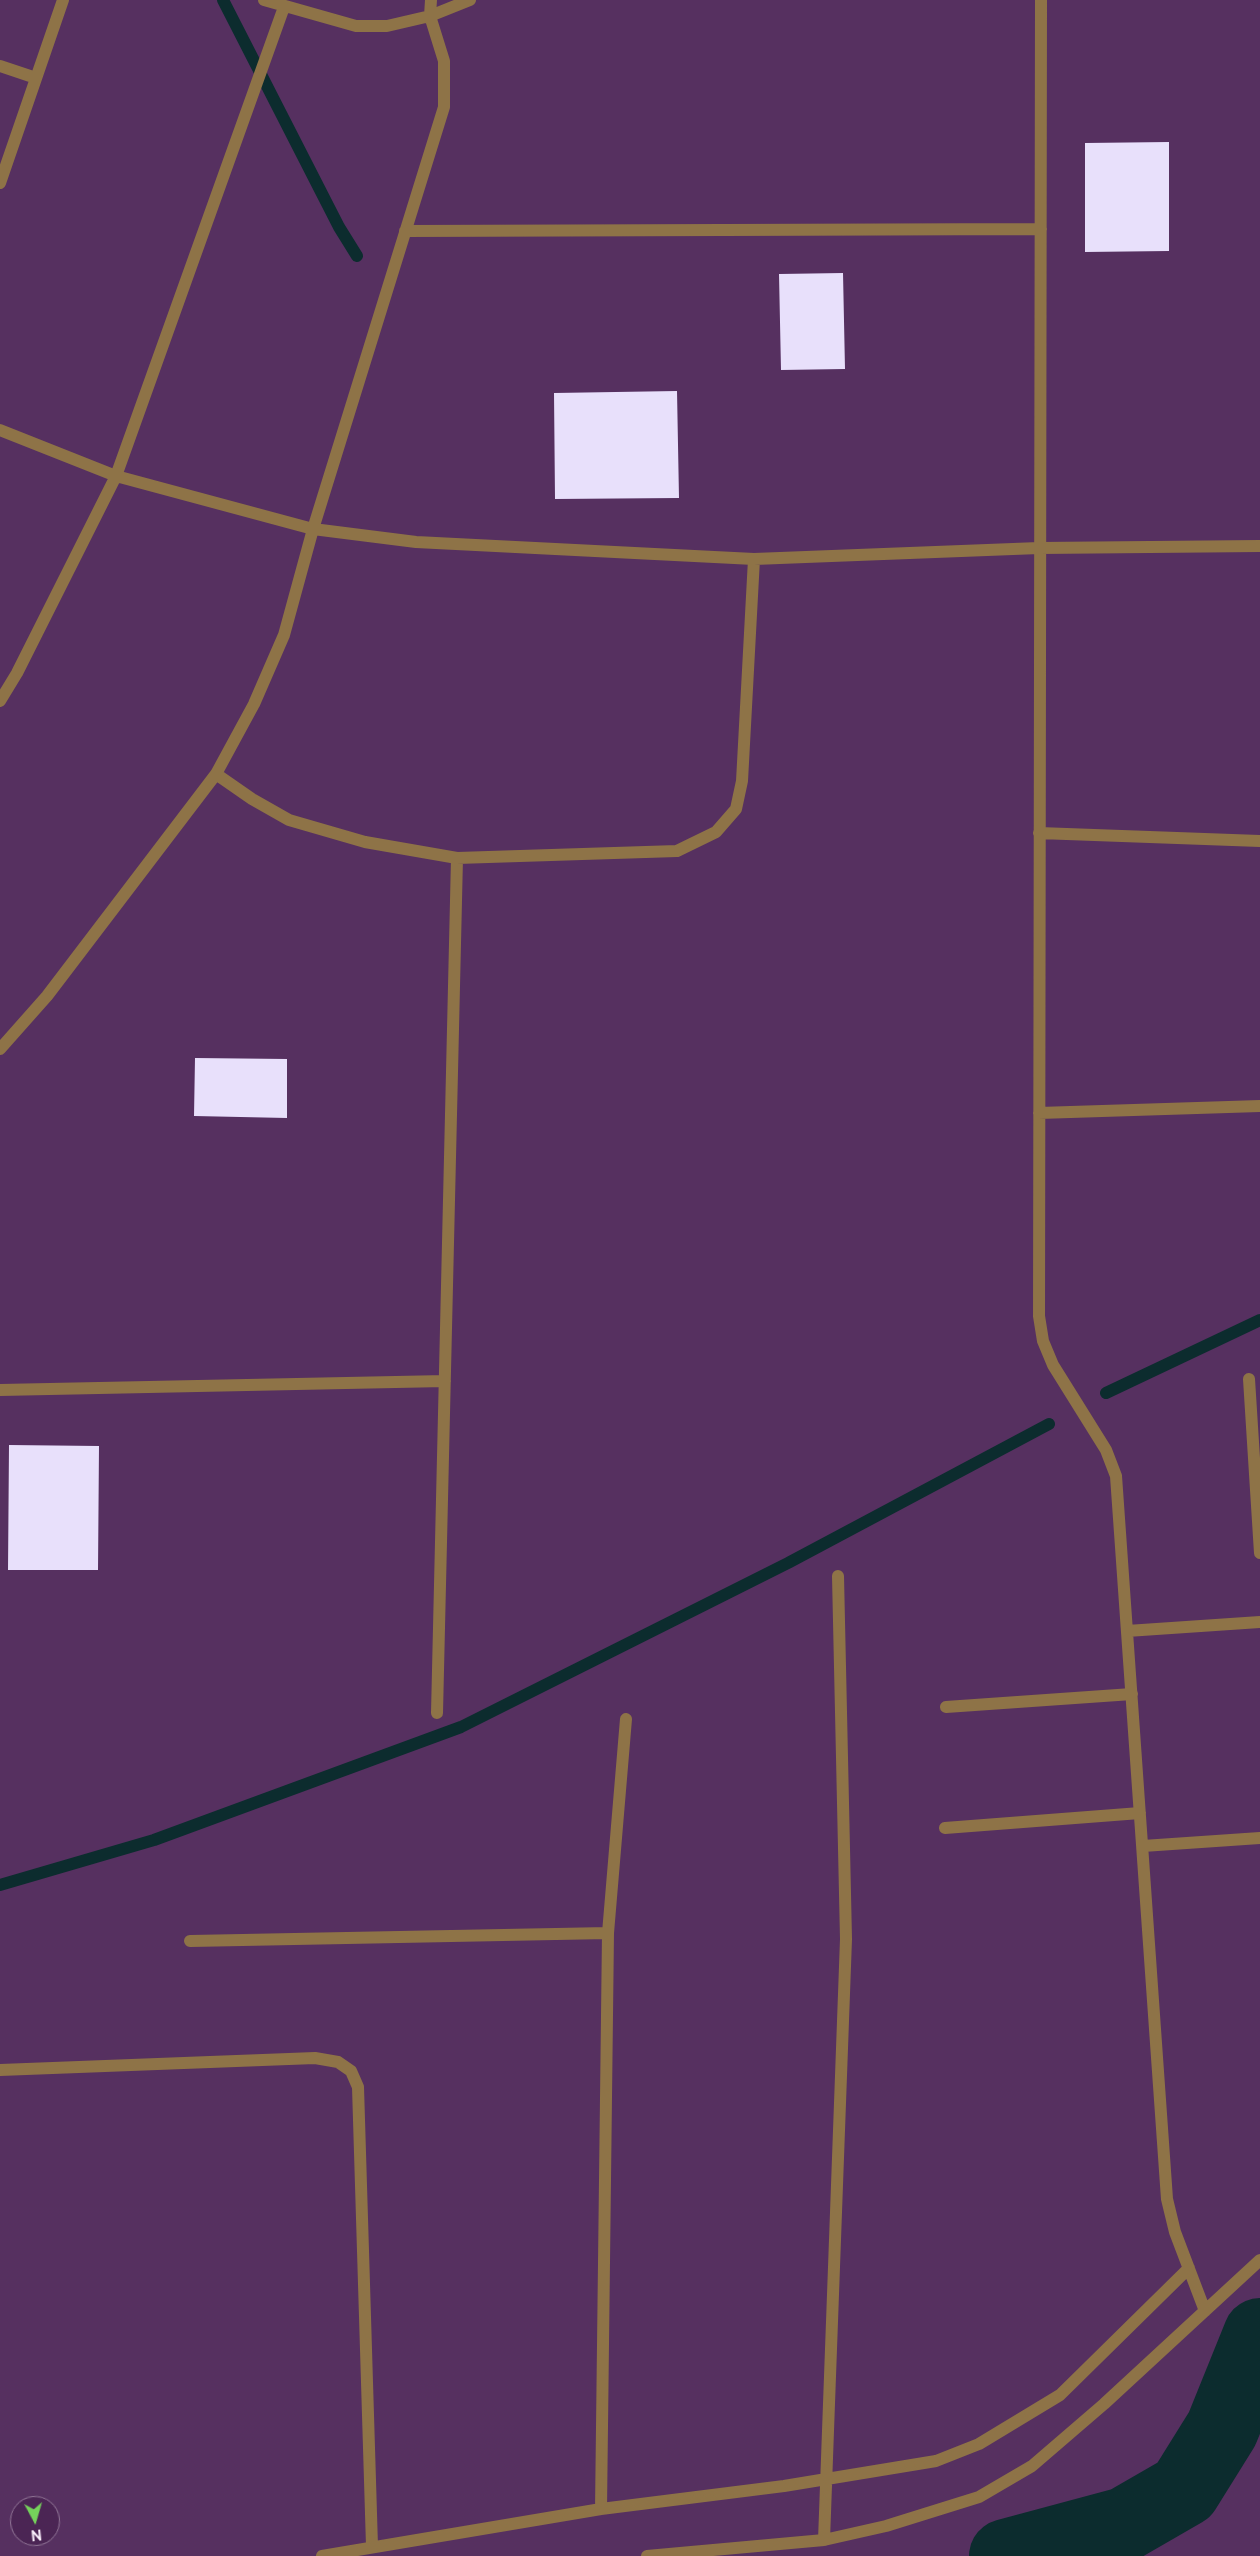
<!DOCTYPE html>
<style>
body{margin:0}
#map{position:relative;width:1260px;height:2556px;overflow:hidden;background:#563060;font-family:Raleway,sans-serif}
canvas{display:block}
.north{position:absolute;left:10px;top:2496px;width:50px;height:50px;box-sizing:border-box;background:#4b2554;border:1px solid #917697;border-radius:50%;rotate:174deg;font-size:14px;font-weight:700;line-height:20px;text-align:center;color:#faf0fc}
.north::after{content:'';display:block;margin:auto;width:18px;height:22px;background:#75d25b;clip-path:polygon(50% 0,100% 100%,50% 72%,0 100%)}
</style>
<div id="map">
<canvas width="1260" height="2556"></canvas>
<div class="north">N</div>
</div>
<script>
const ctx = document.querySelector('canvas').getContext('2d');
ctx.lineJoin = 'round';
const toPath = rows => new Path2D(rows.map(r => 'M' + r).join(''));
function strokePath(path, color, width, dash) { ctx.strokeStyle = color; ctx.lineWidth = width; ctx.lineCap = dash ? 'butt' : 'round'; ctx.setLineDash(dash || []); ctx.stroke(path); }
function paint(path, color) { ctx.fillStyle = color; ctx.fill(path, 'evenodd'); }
const stream = toPath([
 [223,0,339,227,357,256],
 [1106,1393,1260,1320],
 [0,1885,154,1840,461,1727,788,1563,1049,1424]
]);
const river = toPath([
 [1006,2556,1125,2524,1184,2490,1222,2429,1260,2335]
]);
const building = toPath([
 [1169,142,1169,251,1085,252,1085,143],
 [843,273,845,369,781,370,779,274],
 [677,391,679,498,555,499,554,393],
 [195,1058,287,1059,287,1118,194,1116],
 [9,1445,99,1446,98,1570,8,1570]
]);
const minor = toPath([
 [264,0,356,26,387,26,430,16,470,0],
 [1041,0,1039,1316,1043,1341,1053,1365,1106,1450,1116,1476,1167,2199,1175,2232,1205,2311],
 [0,66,36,78],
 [0,183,63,0],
 [405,231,1041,229],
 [0,430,116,476,284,7],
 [0,701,17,673,116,476,313,529,444,107,444,61,430,16,431,0],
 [216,774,252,799,289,820,365,842,457,858,677,851,716,832,736,809,742,781,754,559],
 [1039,833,1260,841],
 [0,1049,47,996,216,774,254,704,284,635,313,529,416,542,754,559,1039,548,1260,546],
 [1039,1113,1260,1106],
 [1249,1379,1260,1553],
 [0,1390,445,1381],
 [1127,1631,1260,1622],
 [946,1707,1132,1694],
 [437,1713,457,858],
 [945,1828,1140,1813],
 [1143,1846,1260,1838],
 [190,1941,608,1933],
 [0,2070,315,2058,338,2062,351,2071,358,2087,372,2546],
 [601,2509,608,1933,626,1719],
 [824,2540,846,1939,838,1576],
 [322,2556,601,2509,784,2486,936,2461,979,2444,1060,2395,1189,2268],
 [647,2556,824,2540,886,2526,979,2497,1032,2466,1104,2404,1260,2260]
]);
strokePath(stream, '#0c2c2e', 12);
strokePath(river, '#0c2c2e', 74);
paint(building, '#e8e0fb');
strokePath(minor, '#8e7347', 12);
</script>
